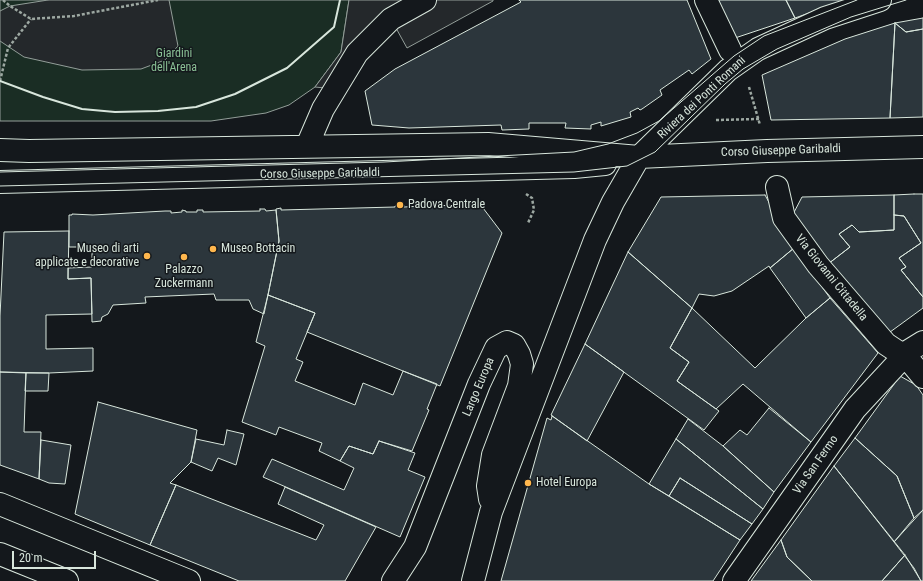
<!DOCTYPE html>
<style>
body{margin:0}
#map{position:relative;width:923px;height:581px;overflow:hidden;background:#14181c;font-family:"Roboto Condensed",sans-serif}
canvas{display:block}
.scale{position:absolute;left:12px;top:551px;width:84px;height:18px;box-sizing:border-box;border:2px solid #d8e6dc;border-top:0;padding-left:5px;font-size:12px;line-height:14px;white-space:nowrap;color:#d8e6dc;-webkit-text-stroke:3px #14181c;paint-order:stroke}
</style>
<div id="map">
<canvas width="923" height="581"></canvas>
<div class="scale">20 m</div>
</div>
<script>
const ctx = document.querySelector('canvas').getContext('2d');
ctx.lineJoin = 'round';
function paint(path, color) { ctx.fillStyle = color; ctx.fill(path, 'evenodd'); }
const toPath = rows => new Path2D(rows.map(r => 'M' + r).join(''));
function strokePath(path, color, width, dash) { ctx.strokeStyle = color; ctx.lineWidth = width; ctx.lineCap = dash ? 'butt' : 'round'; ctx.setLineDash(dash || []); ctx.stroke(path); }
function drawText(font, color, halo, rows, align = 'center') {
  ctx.font = font + ' "Roboto Condensed",sans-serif'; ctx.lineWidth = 3; ctx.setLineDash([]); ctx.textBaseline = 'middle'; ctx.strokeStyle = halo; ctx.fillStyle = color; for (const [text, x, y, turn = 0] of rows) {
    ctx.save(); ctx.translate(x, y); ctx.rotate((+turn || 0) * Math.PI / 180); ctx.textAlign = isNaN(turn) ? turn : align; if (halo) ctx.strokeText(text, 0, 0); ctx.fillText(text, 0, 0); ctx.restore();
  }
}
const green = toPath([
 [0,0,349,0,341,52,315,87,289,105,266,113,211,121,0,121,0,0]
]);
const parking = toPath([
 [48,0,169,0,178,46,165,60,141,69,82,70,24,57,0,41,0,11,10,6,48,0],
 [349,0,493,0,493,1,407,48,391,19,335,89,315,87,341,52,349,0]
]);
const building = toPath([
 [519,0,687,0,711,59,692,74,689,70,660,90,662,95,642,109,640,110,638,108,630,112,631,117,601,126,601,122,591,125,591,129,565,128,566,123,529,123,529,129,502,130,501,125,409,128,372,125,365,91,395,69,521,2,519,0],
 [718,0,786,0,795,18,735,38,718,0],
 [786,0,846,0,795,18,786,0],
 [923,18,923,29,906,32,895,23,923,18],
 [895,23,906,32,923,29,923,117,890,118,895,23],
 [895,23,890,118,771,120,762,75,845,39,895,23],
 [914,194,923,194,923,297,901,270,906,267,899,258,921,243,904,216,894,215,894,195,914,194],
 [765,195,794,248,770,268,769,266,732,291,714,296,699,294,692,308,628,252,661,197,765,195],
 [894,195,894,230,859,232,852,225,839,234,850,247,828,264,791,218,802,197,894,195],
 [432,203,433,206,480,204,502,233,440,386,307,332,315,313,268,295,279,241,276,209,281,208,281,210,395,207,395,206,404,205,404,207,423,206,424,204,432,203],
 [260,209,265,209,266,211,276,210,279,241,264,314,253,309,249,300,216,300,214,294,145,297,146,303,113,305,108,314,102,317,101,321,92,322,91,278,68,279,68,268,92,267,92,247,69,247,69,215,72,215,72,214,93,215,165,211,171,211,171,213,182,212,182,210,186,211,186,212,197,212,197,210,203,210,203,212,260,211,260,209],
 [894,215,904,216,921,243,899,258,906,267,901,270,923,297,923,308,886,335,828,264,850,247,839,234,852,225,859,232,894,230,894,215],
 [69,231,68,279,91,278,92,314,46,315,46,349,93,348,93,371,49,373,0,372,0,316,4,232,69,231],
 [794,248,830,298,806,318,770,268,794,248],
 [628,252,692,308,670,348,689,362,677,381,719,411,704,430,585,344,628,252],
 [268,295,315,313,296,359,303,362,295,381,355,405,363,383,393,395,403,371,437,384,427,409,429,410,412,451,379,441,373,454,349,446,340,461,319,451,322,443,279,427,276,435,242,422,265,346,256,342,268,295],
 [830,298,878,353,811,442,743,384,716,409,677,381,689,362,670,348,692,308,755,368,806,318,830,298],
 [585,344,624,372,587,441,551,415,585,344],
 [0,372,26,373,24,432,41,432,39,479,0,465,0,372],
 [26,373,49,373,48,391,25,391,26,373],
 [900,376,916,385,923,395,923,510,914,518,897,476,855,438,900,376],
 [98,402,197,430,191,462,170,483,176,485,150,545,75,514,98,402],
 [769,408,811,442,774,492,723,446,740,430,747,435,769,408],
 [552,416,649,484,740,540,713,581,501,581,547,418,551,420,552,416],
 [688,419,723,446,774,492,763,509,676,439,688,419],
 [227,430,244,434,236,465,218,458,212,471,191,462,196,439,224,445,227,430],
 [855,438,897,476,914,518,894,542,834,466,855,438],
 [676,439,763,509,752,524,680,478,669,496,649,484,676,439],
 [41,440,71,445,65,484,49,483,39,479,41,440],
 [379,441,415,453,408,470,425,477,400,537,263,477,272,459,344,490,354,468,340,461,349,446,373,454,379,441],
 [834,466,905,555,882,581,812,581,787,557,781,540,834,466],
 [680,478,752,524,740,540,669,496,680,478],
 [176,485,316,540,324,525,278,504,285,487,376,527,345,581,239,581,150,545,176,485],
 [923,510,923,581,921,581,914,568,894,542,923,510],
 [781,540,787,557,812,581,751,581,781,540],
 [905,555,921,581,882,581,905,555]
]);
const path = toPath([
 [3,0,10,6,31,19,74,16,158,0],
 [0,81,8,48,31,19],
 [749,87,760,125],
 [716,120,759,119],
 [526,194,532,198,534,210,528,223]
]);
const minor = toPath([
 [706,0,730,50],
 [307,146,323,109,357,53,391,19,425,0],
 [0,150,29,151,488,144,639,157,767,151,923,147],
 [0,182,574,167,605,164],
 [777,187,784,218,818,265,886,344,904,356],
 [903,353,923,377],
 [902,355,923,342],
 [0,504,189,581],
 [0,554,67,581],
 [393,581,415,547,479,384,496,348,507,342,514,345,519,354,522,364,519,386,493,455,488,486,490,499],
 [473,581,491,512,595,240,613,202,639,157,728,70,758,49,825,18,880,0],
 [734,581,855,409,905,355]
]);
const tram = toPath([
 [0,172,384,162,574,152,608,144,637,133,659,121,734,56,764,36,857,0],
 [0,186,574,172,627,166,655,152,725,84,743,69,777,49,851,17,906,0]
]);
const wall = toPath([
 [0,81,43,97,82,109,115,112,158,111,196,107,235,94,287,68,334,27,340,0]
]);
const markers = [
 [400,205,4,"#ffb74d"],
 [213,249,4,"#ffb74d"],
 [147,256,4,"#ffb74d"],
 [184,257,4,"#ffb74d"],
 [528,483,4,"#ffb74d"]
];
const parkNames = [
 ["Giardini",174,54],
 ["dell'Arena",174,68]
];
const streetNames = [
 ["Riviera dei Ponti Romani",702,98,-43],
 ["Corso Giuseppe Garibaldi",781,151,-2],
 ["Corso Giuseppe Garibaldi",320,174,-1],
 ["Via Giovanni Cittadella",831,278,51],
 ["Largo Europa",479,387,-67],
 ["Via San Fermo",816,465,-55]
];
const poiNames = [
 ["Padova Centrale",408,205],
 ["Museo di arti",139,249,"right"],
 ["applicate e decorative",139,263,"right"],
 ["Museo Bottacin",221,249],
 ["Palazzo",184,270,"center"],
 ["Zuckermann",184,284,"center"],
 ["Hotel Europa",536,483]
];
paint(green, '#1a2d24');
strokePath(green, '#939e99', 1);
paint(parking, '#24282b');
strokePath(parking, '#939e99', 1);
paint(building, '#2c363c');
strokePath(building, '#d8e6dc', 1);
strokePath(minor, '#d8e6dc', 24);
strokePath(path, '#9da8a2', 2.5, [3, 2]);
strokePath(minor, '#14181c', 22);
strokePath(tram, '#d8e6dc', 1);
strokePath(wall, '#d8e6dc', 2);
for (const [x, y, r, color] of markers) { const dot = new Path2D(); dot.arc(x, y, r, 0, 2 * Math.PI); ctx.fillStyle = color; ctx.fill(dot); strokePath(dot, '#14181c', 1.5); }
drawText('12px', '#8ac095', '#14181c', parkNames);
drawText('12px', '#d8e6dc', '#14181c', streetNames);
drawText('12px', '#d8e6dc', '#14181c', poiNames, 'left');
</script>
